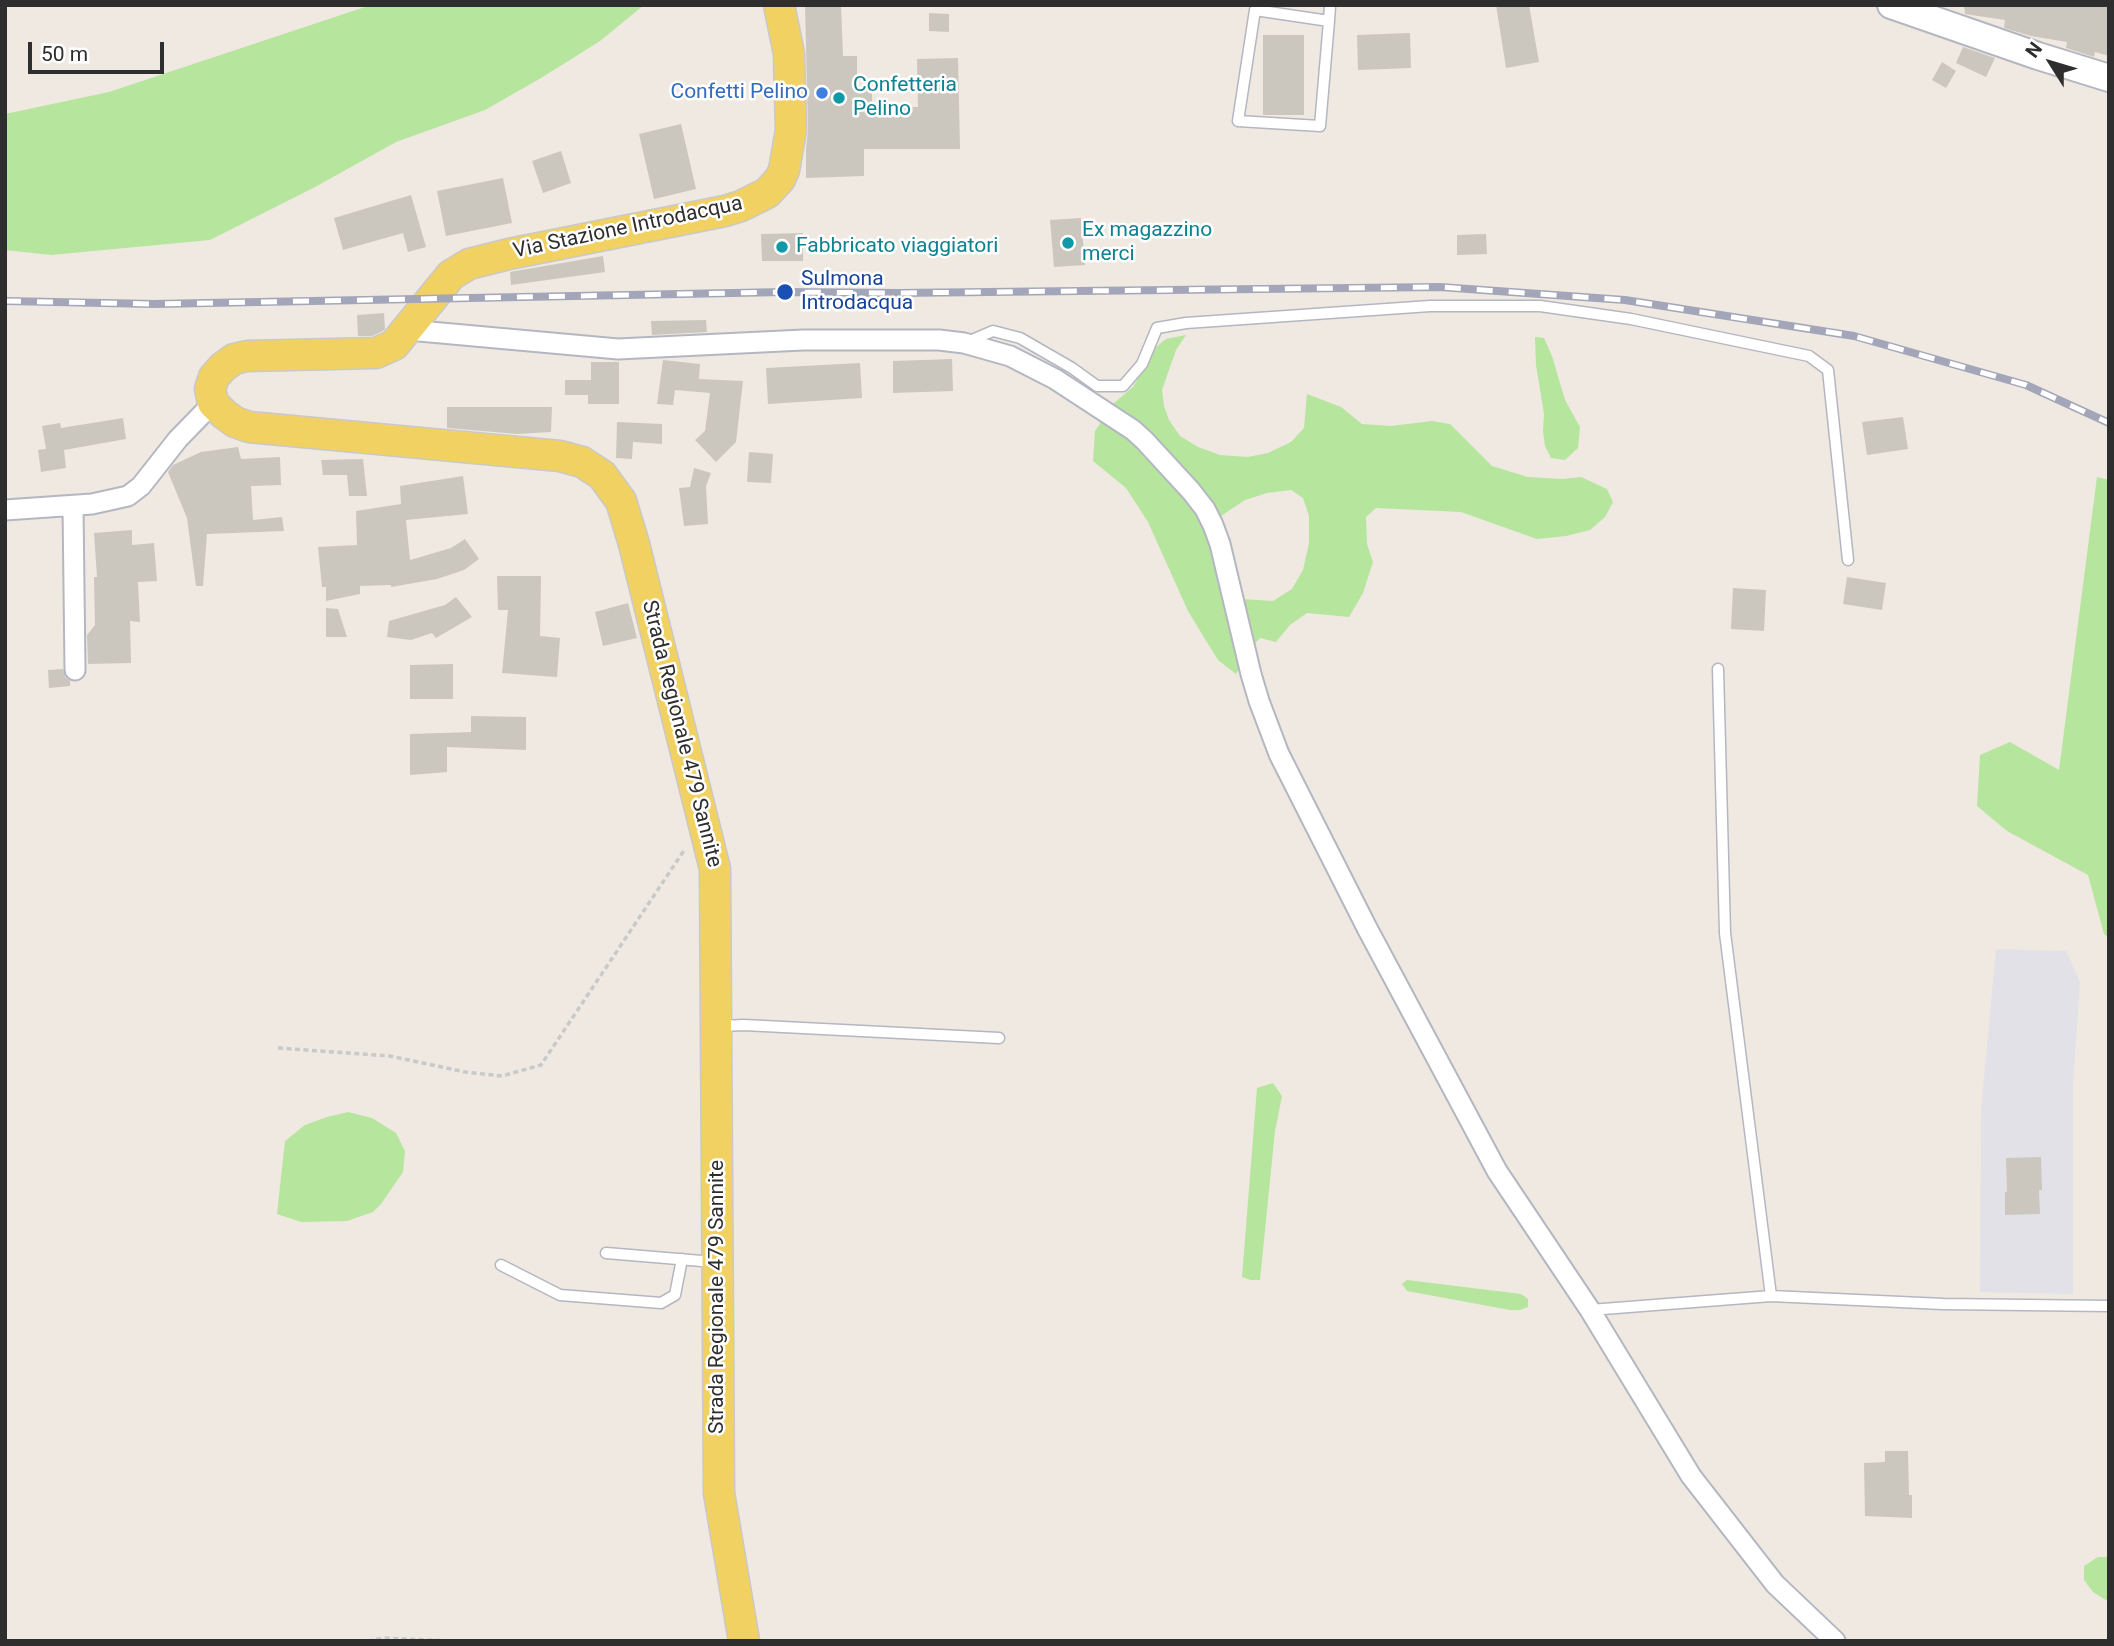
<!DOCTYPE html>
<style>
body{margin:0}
#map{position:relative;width:2114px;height:1646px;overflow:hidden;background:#efe9e1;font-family:Roboto,sans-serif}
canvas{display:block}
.frame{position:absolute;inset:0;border:7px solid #2e2e2e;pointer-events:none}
.north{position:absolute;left:2016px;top:28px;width:70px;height:70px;-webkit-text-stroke:5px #fff;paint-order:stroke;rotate:307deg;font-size:19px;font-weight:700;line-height:28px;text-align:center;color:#2e2e2e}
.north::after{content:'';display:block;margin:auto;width:24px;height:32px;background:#2e2e2e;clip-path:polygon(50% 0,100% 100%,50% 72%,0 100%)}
.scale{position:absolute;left:28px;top:42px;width:136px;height:32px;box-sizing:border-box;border:4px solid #2e2e2e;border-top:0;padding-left:9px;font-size:21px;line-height:24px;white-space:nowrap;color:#2e2e2e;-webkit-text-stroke:5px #fff;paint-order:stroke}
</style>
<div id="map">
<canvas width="2114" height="1646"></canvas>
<div class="frame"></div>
<div class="north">N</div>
<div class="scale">50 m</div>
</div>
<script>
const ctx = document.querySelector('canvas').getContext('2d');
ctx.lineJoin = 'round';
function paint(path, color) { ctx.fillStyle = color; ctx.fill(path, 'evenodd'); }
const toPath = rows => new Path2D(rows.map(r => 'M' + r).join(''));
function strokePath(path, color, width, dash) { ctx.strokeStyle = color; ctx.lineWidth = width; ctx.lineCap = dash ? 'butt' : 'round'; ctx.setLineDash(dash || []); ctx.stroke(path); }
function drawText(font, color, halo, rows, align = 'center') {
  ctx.font = font + ' Roboto,sans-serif'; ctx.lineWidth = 5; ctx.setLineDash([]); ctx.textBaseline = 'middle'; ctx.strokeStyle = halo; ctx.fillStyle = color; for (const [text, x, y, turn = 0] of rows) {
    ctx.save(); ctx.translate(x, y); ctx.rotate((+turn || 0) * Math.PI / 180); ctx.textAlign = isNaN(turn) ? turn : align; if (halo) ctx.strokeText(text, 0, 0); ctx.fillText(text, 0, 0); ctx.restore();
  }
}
const industrial = toPath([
 [1996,949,2066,951,2080,982,2073,1085,2073,1294,1980,1292,1981,1110]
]);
const green = toPath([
 [371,5,644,5,600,41,541,78,485,110,396,142,315,187,210,240,51,255,5,250,5,114,109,92],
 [1186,335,1176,350,1162,390,1164,406,1169,420,1180,436,1198,447,1220,455,1248,457,1268,453,1291,442,1304,428,1307,394,1341,407,1362,424,1391,426,1432,421,1450,424,1492,466,1528,477,1563,479,1581,477,1607,489,1613,502,1605,517,1590,530,1566,536,1537,539,1461,512,1376,508,1366,517,1367,544,1373,562,1363,593,1349,617,1307,613,1290,625,1276,642,1260,638,1251,648,1236,674,1218,660,1205,639,1188,611,1148,522,1126,488,1093,461,1095,431,1114,403,1133,387,1156,347,1166,339],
 [1291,490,1303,498,1309,516,1309,543,1303,570,1292,589,1273,601,1241,599,1218,518,1245,500,1267,493],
 [1535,337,1544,338,1552,356,1565,400,1580,427,1578,448,1565,460,1551,458,1545,446,1543,431,1544,414,1536,365],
 [2097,477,2109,480,2109,938,2104,934,2088,875,2007,831,1977,806,1980,755,2010,742,2059,770],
 [1273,1083,1282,1096,1275,1131,1260,1280,1251,1280,1242,1277,1257,1088],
 [348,1112,372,1118,396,1133,405,1151,403,1172,381,1204,373,1212,347,1221,301,1222,277,1214,285,1141,305,1125,327,1117],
 [1407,1280,1521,1294,1528,1299,1528,1307,1520,1310,1510,1310,1407,1291,1402,1284],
 [2098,1557,2109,1557,2109,1602,2093,1592,2084,1580,2084,1566]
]);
const building = toPath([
 [805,5,841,5,843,56,857,56,857,88,872,88,872,107,918,107,917,59,958,58,960,149,864,149,864,176,806,178,806,148,808,130],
 [1496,5,1529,5,1539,62,1506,68],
 [1964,5,2109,5,2109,56,2095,52,2094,57,2066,48,2067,42,2031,36,2004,28,2005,20,1965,14],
 [929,13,949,14,949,32,929,31],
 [1410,33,1411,68,1358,70,1357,35],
 [1263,35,1304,35,1304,115,1263,115],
 [1963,47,1995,58,1986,77,1956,63],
 [1942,62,1956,71,1946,88,1932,80],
 [681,124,696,189,654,199,639,134],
 [561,151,571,183,543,193,532,161],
 [503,178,512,223,446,236,437,191],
 [411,195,426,247,408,252,403,233,343,250,334,218],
 [1081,218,1085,265,1054,267,1050,220],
 [803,233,803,261,762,261,761,234],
 [1486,234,1487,254,1457,255,1457,235],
 [603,256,605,272,511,285,510,272],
 [384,313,385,329,383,331,372,336,358,336,357,315],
 [706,320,707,332,652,335,651,321],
 [952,359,953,391,893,393,893,361],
 [663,360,700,364,699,379,743,381,736,442,716,462,695,440,705,431,710,393,675,390,673,405,657,404],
 [591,362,619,362,619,404,588,404,588,395,565,395,565,380,591,380],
 [860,363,862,398,768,404,766,368],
 [447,407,552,407,551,432,517,434,447,428],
 [1903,417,1908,449,1867,455,1862,422],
 [123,418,126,439,64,450,66,468,41,472,38,450,46,449,42,426,60,423,61,428],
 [617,422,662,424,662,444,633,442,632,459,616,458],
 [238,447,241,459,280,457,281,485,251,486,253,520,282,517,284,531,207,534,203,586,196,586,187,518,168,472,173,465,201,452],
 [749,452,773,454,771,483,747,482],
 [363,459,367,496,349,496,347,475,323,475,321,460],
 [694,468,711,473,706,486,708,524,684,526,679,488,690,487],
 [463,476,468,514,406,520,410,560,451,548,465,539,479,559,464,570,437,579,391,587,391,585,360,586,360,594,326,601,326,587,322,587,318,547,357,545,356,511,401,504,400,486],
 [132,530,132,545,154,543,157,581,138,582,140,622,130,621,131,663,88,664,87,635,95,625,94,577,97,577,94,533],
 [497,576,541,576,540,636,560,638,557,677,502,673,508,610,498,610],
 [1847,577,1886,583,1882,610,1843,604],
 [1733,588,1766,590,1764,631,1731,629],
 [456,597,472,617,436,638,432,633,411,640,387,637,389,621,445,605],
 [628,603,637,638,603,646,595,612],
 [326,608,338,609,347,637,326,637],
 [453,664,453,699,410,699,410,665],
 [63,669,65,677,70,681,70,686,49,688,48,670],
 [471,716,526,717,526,750,447,747,447,772,410,775,410,734,471,732],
 [2041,1157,2042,1190,2039,1190,2040,1214,2005,1215,2005,1192,2007,1192,2006,1158],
 [1885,1451,1908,1451,1909,1495,1912,1495,1912,1518,1865,1516,1864,1463,1885,1462]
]);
const path = toPath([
 [278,1048,390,1056,465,1072,502,1076,541,1065,685,849],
 [368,1641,383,1638,451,1641]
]);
const service = toPath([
 [1329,21,1255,10,1238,121,1320,126,1329,21,1330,5],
 [967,342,993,331,1020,338,1072,368,1097,386,1123,386,1142,364,1157,328,1186,323,1430,306,1540,306,1631,319,1809,356,1828,370,1848,560],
 [1718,669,1725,933,1771,1296],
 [720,1026,744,1025,999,1038],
 [606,1253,714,1262],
 [501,1265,560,1295,661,1303,675,1295,682,1259],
 [1590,1310,1771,1296,1943,1304,2109,1306]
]);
const minor = toPath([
 [408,330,618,349,803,340,939,340,964,343,1010,356,1055,379,1133,430,1145,441,1191,491,1205,509,1213,525,1220,544,1251,674,1259,701,1279,754,1367,928,1497,1171,1590,1310,1691,1476,1775,1584,1835,1641],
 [73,506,75,670],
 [5,510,92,504,128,496,141,486,178,439,213,403]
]);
const secondary = toPath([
 [1891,5,2038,56,2109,78]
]);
const primary = toPath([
 [744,1641,719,1493,715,869,634,544,621,501,602,475,582,462,560,456,249,427,235,422,224,414,213,403,210,389,214,377,223,367,234,359,247,356,376,353,394,345,451,275,469,264,509,254,725,211,741,206,767,193,780,179,784,170,791,130,789,54,779,5]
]);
const rail = toPath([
 [5,301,154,304,785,292,898,293,1440,287,1625,300,1854,336,2026,385,2109,423]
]);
const markers = [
 [822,93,7,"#3f7fe0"],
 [839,98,7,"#0f9aa8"],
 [1068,243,7,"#0f9aa8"],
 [782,247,7,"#0f9aa8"],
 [785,292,9,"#1a4fb4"]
];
const cultureNames = [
 ["Confetteria",853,86],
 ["Pelino",853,110],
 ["Ex magazzino",1082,231],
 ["merci",1082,255],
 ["Fabbricato viaggiatori",796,247]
];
const shopNames = [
 ["Confetti Pelino",808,93]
];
const streetNames = [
 ["Via Stazione Introdacqua",628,228,-12],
 ["Strada Regionale 479 Sannite",681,734,76],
 ["Strada Regionale 479 Sannite",718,1297,-90]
];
const transitNames = [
 ["Sulmona",801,280],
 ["Introdacqua",801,304]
];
paint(industrial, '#e3e1e8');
paint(green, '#b6e59e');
paint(building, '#cbc7bf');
strokePath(service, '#b4b7c1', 13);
strokePath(minor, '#b4b7c1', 23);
strokePath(secondary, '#b4b7c1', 30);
strokePath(primary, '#c9c9c9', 33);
strokePath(path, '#c9c9c9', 3.5, [5, 3.5]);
strokePath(service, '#fff', 10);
strokePath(minor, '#fff', 19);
strokePath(secondary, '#fff', 26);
strokePath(primary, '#f2d163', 30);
strokePath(rail, '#a3a6b8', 8);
strokePath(rail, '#fff', 5, [16]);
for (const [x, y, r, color] of markers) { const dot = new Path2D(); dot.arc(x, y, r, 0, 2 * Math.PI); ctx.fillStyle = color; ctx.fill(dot); strokePath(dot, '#fff', 2.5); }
drawText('21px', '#0d838f', '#fff', cultureNames, 'left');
drawText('21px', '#366cbe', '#fff', shopNames, 'right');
drawText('21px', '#2e2e2e', '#fff', streetNames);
drawText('21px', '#164399', '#fff', transitNames, 'left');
</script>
